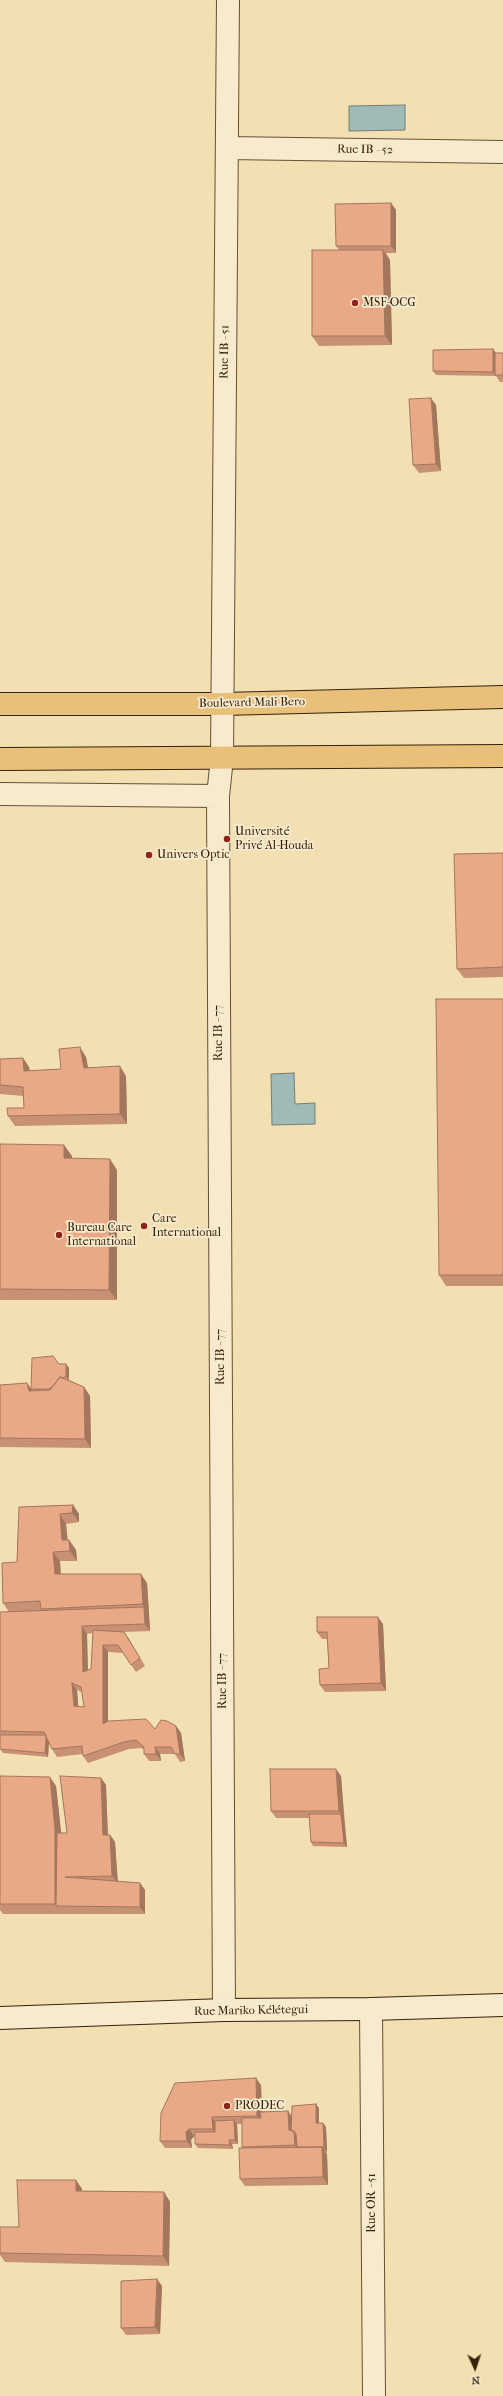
<!DOCTYPE html>
<meta charset="utf-8">
<style>
body{margin:0}
#map{position:relative;width:503px;height:2396px;overflow:hidden;background:#f2dfb2;font-family:"IM FELL French Canon",serif}
canvas{display:block}
.north{position:absolute;left:455px;top:2348px;width:40px;height:40px;-webkit-text-stroke:3px #f7eacd;paint-order:stroke;rotate:177deg;font-size:11px;font-weight:700;line-height:16px;text-align:center;color:#37210a}
.north::after{content:'';display:block;margin:auto;width:14px;height:18px;background:#37210a;clip-path:polygon(50% 0,100% 100%,50% 72%,0 100%)}
</style>
<div id="map">
<canvas width="503" height="2396"></canvas>
<div class="north">N</div>
</div>
<script>
const ctx = document.querySelector('canvas').getContext('2d');
ctx.lineJoin = 'round';
function paint(path, color) { ctx.fillStyle = color; ctx.fill(path, 'evenodd'); }
const toPath = rows => new Path2D(rows.map(r => 'M' + r).join(''));
function strokePath(path, color, width, dash) { ctx.strokeStyle = color; ctx.lineWidth = width; ctx.lineCap = dash ? 'butt' : 'round'; ctx.setLineDash(dash || []); ctx.stroke(path); }
function drawText(font, color, halo, rows, align = 'center') {
  ctx.font = font + ' "IM FELL French Canon",serif'; ctx.lineWidth = 3.5; ctx.setLineDash([]); ctx.textBaseline = 'middle'; ctx.strokeStyle = halo; ctx.fillStyle = color; for (const [text, x, y, turn = 0] of rows) {
    ctx.save(); ctx.translate(x, y); ctx.rotate((+turn || 0) * Math.PI / 180); ctx.textAlign = isNaN(turn) ? turn : align; if (halo) ctx.strokeText(text, 0, 0); ctx.fillText(text, 0, 0); ctx.restore();
  }
}
const water = toPath([
 [405,105,405,130,349,131,349,106,405,105],
 [294,1073,295,1104,315,1103,315,1124,272,1125,271,1074,294,1073]
]);
const street = toPath([
 [228,148,503,152],
 [0,794,218,796],
 [371,2009,374,2396],
 [224,2010,218,796,222,758,228,0]
]);
const secondary = toPath([
 [0,2018,224,2010,371,2009,503,2005]
]);
const primary = toPath([
 [0,704,222,704,503,697],
 [0,759,503,756]
]);
const wall = toPath([
 [391,203,396,210,396,253,386,253,390,260,392,345,319,346,312,336,339,250,336,246],
 [496,353,503,353,503,382,500,382,496,376,436,375,433,371],
 [436,405,441,471,419,473,413,465],
 [503,853,503,977,464,978,457,969],
 [503,999,503,1286,446,1286,439,1275],
 [86,1057,88,1068,126,1076,127,1124,15,1126,8,1116,24,1108,23,1096,0,1094,0,1059,23,1058,29,1067,30,1071,61,1069],
 [0,1144,72,1156,72,1159,117,1170,117,1300,0,1300],
 [59,1364,69,1368,69,1380,84,1387,90,1396,91,1448,0,1447,0,1385,27,1383,33,1391,31,1389],
 [73,1505,79,1514,79,1522,66,1524,68,1540,69,1540,76,1550,77,1561,60,1561,61,1574,147,1583,149,1614,150,1631,124,1632,145,1666,136,1672,123,1653,108,1652,108,1721,155,1729,176,1726,181,1733,185,1761,180,1762,175,1754,160,1754,161,1761,149,1761,144,1754,144,1750,141,1748,129,1749,88,1763,83,1756,83,1754,57,1757,52,1749,49,1743,48,1757,3,1753,0,1749,0,1612,9,1612,3,1603,17,1562,19,1507],
 [93,1633,91,1669,88,1670,87,1634],
 [77,1690,82,1692,84,1707,78,1707],
 [383,1624,386,1691,325,1692,320,1685,329,1668,327,1639,322,1639,317,1632],
 [0,1776,56,1786,61,1833,67,1833,101,1778,106,1785,108,1835,110,1835,115,1842,117,1881,140,1883,145,1890,145,1914,3,1914,0,1910],
 [341,1776,347,1847,313,1846,311,1842,309,1818,276,1818,271,1811],
 [261,2085,262,2111,292,2116,319,2108,319,2123,323,2123,326,2127,327,2152,325,2152,327,2154,328,2185,245,2186,240,2179,243,2148,242,2147,242,2124,237,2124,238,2144,232,2144,233,2149,198,2148,195,2144,195,2136,191,2140,192,2148,165,2148,160,2141],
 [76,2180,82,2189,82,2191,164,2192,170,2202,169,2266,5,2262,0,2255,0,2227,19,2227],
 [162,2286,160,2334,126,2335,121,2328]
]);
const shadedWall = toPath([
 [391,203,396,210,396,253,391,246],
 [383,250,390,260,392,345,385,336],
 [493,349,496,353,496,376,493,372],
 [431,398,436,405,441,471,436,464],
 [80,1047,86,1057,90,1078,84,1068],
 [23,1058,29,1067,31,1081,24,1071],
 [120,1066,126,1076,127,1124,120,1114],
 [64,1145,72,1156,71,1169,64,1158],
 [110,1159,117,1170,117,1300,109,1290],
 [66,1364,69,1368,69,1380,66,1376],
 [27,1383,34,1393,29,1391],
 [84,1387,90,1396,91,1448,85,1439],
 [73,1505,79,1514,79,1522,72,1513],
 [60,1514,66,1524,68,1549,62,1540],
 [69,1540,76,1550,77,1561,70,1551],
 [53,1552,60,1561,61,1583,55,1574],
 [141,1574,147,1583,149,1614,150,1631,145,1624,144,1607,143,1604],
 [378,1617,383,1624,386,1691,381,1683],
 [82,1626,87,1634,88,1679,83,1672],
 [124,1632,129,1639,145,1666,140,1658],
 [103,1645,108,1652,108,1731,103,1724],
 [72,1683,77,1690,79,1714,74,1706],
 [176,1726,181,1733,185,1761,180,1754],
 [47,1735,49,1739,48,1757,45,1753],
 [155,1747,160,1754,161,1761,156,1754],
 [336,1769,341,1776,344,1818,339,1811],
 [50,1777,56,1786,62,1840,56,1906,55,1904],
 [101,1778,106,1785,108,1842,103,1835],
 [341,1814,344,1818,347,1847,344,1843],
 [110,1835,115,1842,118,1883,112,1876],
 [140,1883,145,1890,145,1914,140,1907],
 [256,2078,261,2085,262,2123,257,2116],
 [316,2104,319,2108,319,2127,316,2123],
 [288,2111,293,2118,299,2138,297,2149,295,2145,289,2130],
 [212,2117,217,2125,218,2136,213,2129],
 [234,2120,237,2124,238,2144,235,2140],
 [323,2123,326,2127,327,2152,324,2148],
 [189,2129,194,2136,191,2140,192,2148,187,2141,186,2132],
 [229,2140,232,2144,233,2149,230,2145],
 [322,2147,327,2154,328,2185,323,2177],
 [76,2180,82,2189,82,2200,76,2191],
 [164,2192,170,2202,169,2266,163,2256],
 [157,2279,162,2286,160,2334,155,2327]
]);
const building = toPath([
 [391,203,391,246,336,246,335,204,391,203],
 [312,250,383,250,385,336,312,336,312,250],
 [493,349,493,372,433,371,433,350,493,349],
 [495,353,503,353,503,375,495,375,495,353],
 [431,398,436,464,413,465,409,399,431,398],
 [503,853,503,967,457,969,454,854,503,853],
 [436,999,503,999,503,1275,439,1275,436,999],
 [80,1047,84,1068,120,1066,120,1114,8,1116,7,1108,24,1108,23,1087,0,1085,0,1059,23,1058,24,1071,61,1069,59,1049,80,1047],
 [0,1144,64,1145,64,1158,110,1159,109,1290,0,1289,0,1144],
 [53,1356,59,1364,66,1364,66,1376,63,1378,60,1377,53,1386,49,1389,31,1389,32,1358,53,1356],
 [60,1377,84,1387,85,1439,0,1438,0,1385,27,1383,29,1391,50,1390,60,1377],
 [73,1505,72,1513,60,1514,62,1540,69,1540,70,1551,53,1552,55,1574,141,1574,143,1604,41,1609,40,1601,3,1603,2,1563,17,1562,19,1507,73,1505],
 [144,1607,145,1624,82,1626,83,1672,91,1669,93,1630,124,1632,140,1658,131,1665,118,1645,103,1645,103,1724,108,1721,146,1719,155,1729,161,1720,167,1721,176,1726,180,1754,175,1754,171,1747,155,1747,156,1754,144,1754,144,1747,136,1740,124,1742,83,1756,82,1746,52,1749,44,1732,0,1731,0,1612,144,1607],
 [72,1683,81,1687,84,1707,74,1706,72,1683],
 [317,1617,378,1617,381,1683,320,1685,319,1669,329,1668,327,1632,317,1632,317,1617],
 [0,1735,46,1735,46,1737,45,1753,0,1749,0,1735],
 [270,1769,336,1769,339,1811,271,1811,270,1769],
 [0,1776,50,1777,55,1830,55,1904,0,1904,0,1776],
 [60,1776,101,1778,103,1835,110,1835,112,1876,65,1877,140,1883,140,1907,56,1906,57,1833,67,1833,60,1776],
 [309,1814,341,1814,344,1843,311,1842,309,1814],
 [256,2078,257,2116,212,2117,213,2129,189,2129,186,2132,187,2141,160,2141,161,2113,175,2083,256,2078],
 [316,2104,316,2123,323,2123,324,2148,322,2148,322,2147,297,2147,296,2134,294,2131,291,2131,292,2106,316,2104],
 [288,2111,289,2130,294,2131,295,2145,242,2147,242,2118,261,2118,260,2112,288,2111],
 [234,2120,235,2140,229,2140,230,2145,195,2144,195,2132,215,2132,215,2121,234,2120],
 [322,2147,323,2177,240,2179,239,2148,322,2147],
 [17,2180,76,2180,76,2191,164,2192,163,2256,0,2253,0,2227,19,2227,17,2180],
 [157,2279,155,2327,121,2328,121,2281,157,2279]
]);
const markers = [
 [355,303,4,"#8f2418"],
 [227,839,4,"#8f2418"],
 [149,855,4,"#8f2418"],
 [144,1226,4,"#8f2418"],
 [59,1235,4,"#8f2418"],
 [227,2106,4,"#8f2418"]
];
const streetNames = [
 ["Rue IB - 52",365,150,1],
 ["Rue IB - 51",225,352,-89],
 ["Boulevard Mali Bero",252,703,-1],
 ["Rue IB - 77",219,1033,-90],
 ["Rue IB - 77",221,1357,-90],
 ["Rue IB - 77",223,1681,-90],
 ["Rue Mariko Kélétegui",251,2011,-1],
 ["Rue OR - 51",372,2203,-90]
];
const poiNames = [
 ["MSF-OCG",363,303],
 ["Université",235,832],
 ["Privé Al-Houda",235,846],
 ["Univers Optic",157,855],
 ["Care",152,1219],
 ["International",152,1233],
 ["Bureau Care",67,1228],
 ["International",67,1242],
 ["PRODEC",235,2106]
];
paint(water, '#9fbab7');
strokePath(water, '#757d72', 1);
strokePath(street, '#665034', 24);
strokePath(secondary, '#37210a', 24);
strokePath(primary, '#37210a', 24);
strokePath(street, '#f7eacd', 22);
strokePath(secondary, '#f7eacd', 22);
strokePath(primary, '#e9c079', 22);
paint(wall, '#c89173');
paint(shadedWall, '#a3765e');
paint(building, '#e9a986');
strokePath(building, '#a3765e', 1);
for (const [x, y, r, color] of markers) { const dot = new Path2D(); dot.arc(x, y, r, 0, 2 * Math.PI); ctx.fillStyle = color; ctx.fill(dot); strokePath(dot, '#f7eacd', 1.5); }
drawText('12px', '#37210a', '#f7eacd', streetNames);
drawText('12px', '#37210a', '#f7eacd', poiNames, 'left');
</script>
